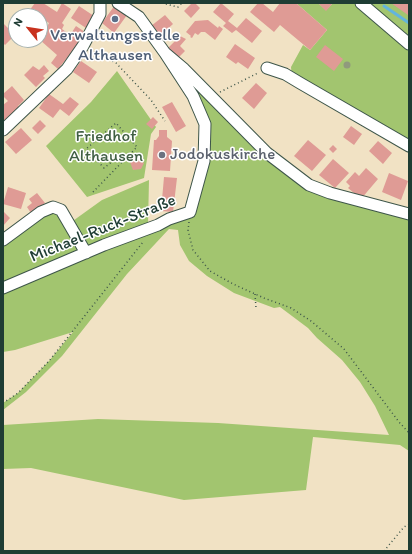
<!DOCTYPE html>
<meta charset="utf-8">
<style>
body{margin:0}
#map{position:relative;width:412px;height:554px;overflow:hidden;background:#f1e2c4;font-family:Itim,sans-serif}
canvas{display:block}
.frame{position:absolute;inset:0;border:4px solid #1f3d34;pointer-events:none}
.north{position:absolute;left:8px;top:8px;width:40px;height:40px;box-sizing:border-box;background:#fff;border:1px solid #a5b1ae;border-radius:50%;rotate:300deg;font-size:11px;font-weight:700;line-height:16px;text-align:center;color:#1f3d34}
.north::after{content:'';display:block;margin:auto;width:14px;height:18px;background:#c8321e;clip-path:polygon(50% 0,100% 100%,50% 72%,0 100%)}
</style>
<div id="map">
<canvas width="412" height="554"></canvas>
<div class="frame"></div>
<div class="north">N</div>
</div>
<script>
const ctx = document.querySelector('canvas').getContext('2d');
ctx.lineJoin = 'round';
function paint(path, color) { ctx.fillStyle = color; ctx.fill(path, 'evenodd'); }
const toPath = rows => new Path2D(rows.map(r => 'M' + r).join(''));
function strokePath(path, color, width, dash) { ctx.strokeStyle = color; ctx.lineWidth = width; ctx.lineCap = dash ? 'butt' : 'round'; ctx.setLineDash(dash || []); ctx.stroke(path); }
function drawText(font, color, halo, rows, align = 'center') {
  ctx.font = font + ' Itim,sans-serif'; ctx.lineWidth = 3; ctx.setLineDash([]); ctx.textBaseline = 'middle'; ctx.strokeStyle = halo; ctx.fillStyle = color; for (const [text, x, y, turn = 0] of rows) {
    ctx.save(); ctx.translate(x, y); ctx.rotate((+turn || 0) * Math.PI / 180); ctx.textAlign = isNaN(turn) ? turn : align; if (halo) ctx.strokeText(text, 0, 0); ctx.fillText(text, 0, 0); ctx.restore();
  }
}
const green = toPath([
 [296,3,318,3,326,10,333,3,409,3,409,146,292,78,291,67,303,45,310,50,327,30],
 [117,71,156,127,151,134,144,178,87,197,46,146,91,102],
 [195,80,309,185,409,214,409,451,400,445,313,437,306,490,184,500,31,468,3,469,3,425,98,419,218,423,389,435,375,406,360,382,342,360,317,338,308,328,280,307,274,308,234,293,207,276,189,261,180,245,178,230,169,229,127,274,62,356,26,392,3,410,3,403,18,393,49,361,73,332,15,350,3,352,3,240,53,207,86,253,190,212,205,124,193,96],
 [149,180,148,225,87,251,70,223,102,200]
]);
const stream = toPath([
 [384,6,409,23]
]);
const building = toPath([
 [35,3,43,3,57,12,62,3,71,9,62,23,64,25,62,29,70,35,76,26,85,32,76,47,58,69,51,63,57,55,40,40,49,23,40,17,40,16,29,11],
 [192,3,195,3,200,8,191,18,184,11],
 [221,3,234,14,228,21,237,28,246,18,262,31,252,43,236,30,232,33,223,26,226,23,213,12],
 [258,3,262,3,273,12,280,3,296,3,327,30,310,50,280,25,274,32,250,12],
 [318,3,333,3,326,11],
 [391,3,409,3,409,14,408,15],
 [115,5,127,15,114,33,102,23],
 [79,6,94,16,86,28,71,18],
 [165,15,173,24,160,36,151,26],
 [208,20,218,28,219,26,223,29,215,40,205,32,201,32,198,35,195,33,192,38,190,37,191,36,186,32,195,21],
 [3,23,15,35,5,45,3,43],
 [180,36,186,39,180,46,185,51,178,58,168,48],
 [235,44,255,58,248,69,238,62,236,64,226,57],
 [325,45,343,59,334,71,316,57],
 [81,61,97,72,89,83,73,72],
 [44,65,49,71,43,76,45,78,36,87,24,75,33,66,39,70],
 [256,83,267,93,254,109,242,98],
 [12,86,24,100,18,106,20,108,4,122,3,105,8,101,3,96,3,94],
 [49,94,63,104,70,97,79,104,69,116,60,109,53,118,39,108],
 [172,102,186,126,176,132,162,107],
 [153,117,158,122,152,129,146,124],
 [40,120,46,126,38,134,32,128],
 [351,126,362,134,354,145,343,137],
 [21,128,32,140,16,154,5,142],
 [159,130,167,130,167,137,172,141,170,171,152,170,154,140,156,140,159,136],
 [308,140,326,155,312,171,294,156],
 [378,141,392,153,383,164,369,151],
 [333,145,337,149,333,153,329,149],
 [135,157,144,163,141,169,133,170,130,162],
 [333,159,349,173,335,188,319,175],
 [366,168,378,179,361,199,348,188,350,186,346,182,355,172,359,176],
 [389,173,408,181,401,200,382,192],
 [164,177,177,178,173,212,161,211],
 [8,187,26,193,21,209,3,204],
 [37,193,45,203,31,213,27,207,32,203,29,199],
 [4,212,10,218,3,226,3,213]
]);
const path = toPath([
 [162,3,178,7,182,3],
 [91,50,116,63,151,100,165,121],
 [220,92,258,73],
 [93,192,126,158,137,147,116,123,86,149,104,168,122,154,126,158],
 [189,222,188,230,193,250,210,271,233,284,264,298,291,308,311,321,344,349,399,422,409,433],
 [255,294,256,308],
 [3,403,18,393,49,361,143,242],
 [384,551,404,527,409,524]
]);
const minor = toPath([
 [118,3,139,17,165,53,184,69,267,153,309,185,330,193,409,214],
 [361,3,409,44],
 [267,68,285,74,300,83,409,146],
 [3,130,67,69,83,46,100,14,100,3],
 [3,240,41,212,53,207,61,210,86,253],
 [3,288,104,245,158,225,169,219,190,212,204,161,205,124,193,96,165,53]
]);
const trees = [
 [347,65]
];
const markers = [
 [115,19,4,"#5c6f8a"],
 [162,155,4,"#6b7280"]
];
const serviceNames = [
 ["Verwaltungsstelle",115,36],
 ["Althausen",115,56]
];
const parkNames = [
 ["Friedhof",106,137],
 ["Althausen",106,157]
];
const worshipNames = [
 ["Jodokuskirche",170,155]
];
const streetNames = [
 ["Michael-Ruck-Straße",103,229,-22]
];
paint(green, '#a2c56f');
strokePath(stream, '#62b4dd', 3);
paint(building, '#df9b95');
strokePath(minor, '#3e564a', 13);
strokePath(path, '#3e564a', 1.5, [1, 3]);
strokePath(minor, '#fff', 11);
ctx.fillStyle = '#909a7d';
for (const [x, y] of trees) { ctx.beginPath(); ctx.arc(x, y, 3.5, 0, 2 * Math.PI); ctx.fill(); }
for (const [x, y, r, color] of markers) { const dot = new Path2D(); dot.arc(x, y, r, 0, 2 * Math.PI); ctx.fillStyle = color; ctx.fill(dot); strokePath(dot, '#fff', 1.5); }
drawText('17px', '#4e5e75', '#fff', serviceNames);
drawText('17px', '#405f43', '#fff', parkNames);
drawText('17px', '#5b616d', '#fff', worshipNames, 'left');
drawText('17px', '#1f3d34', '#fff', streetNames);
</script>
